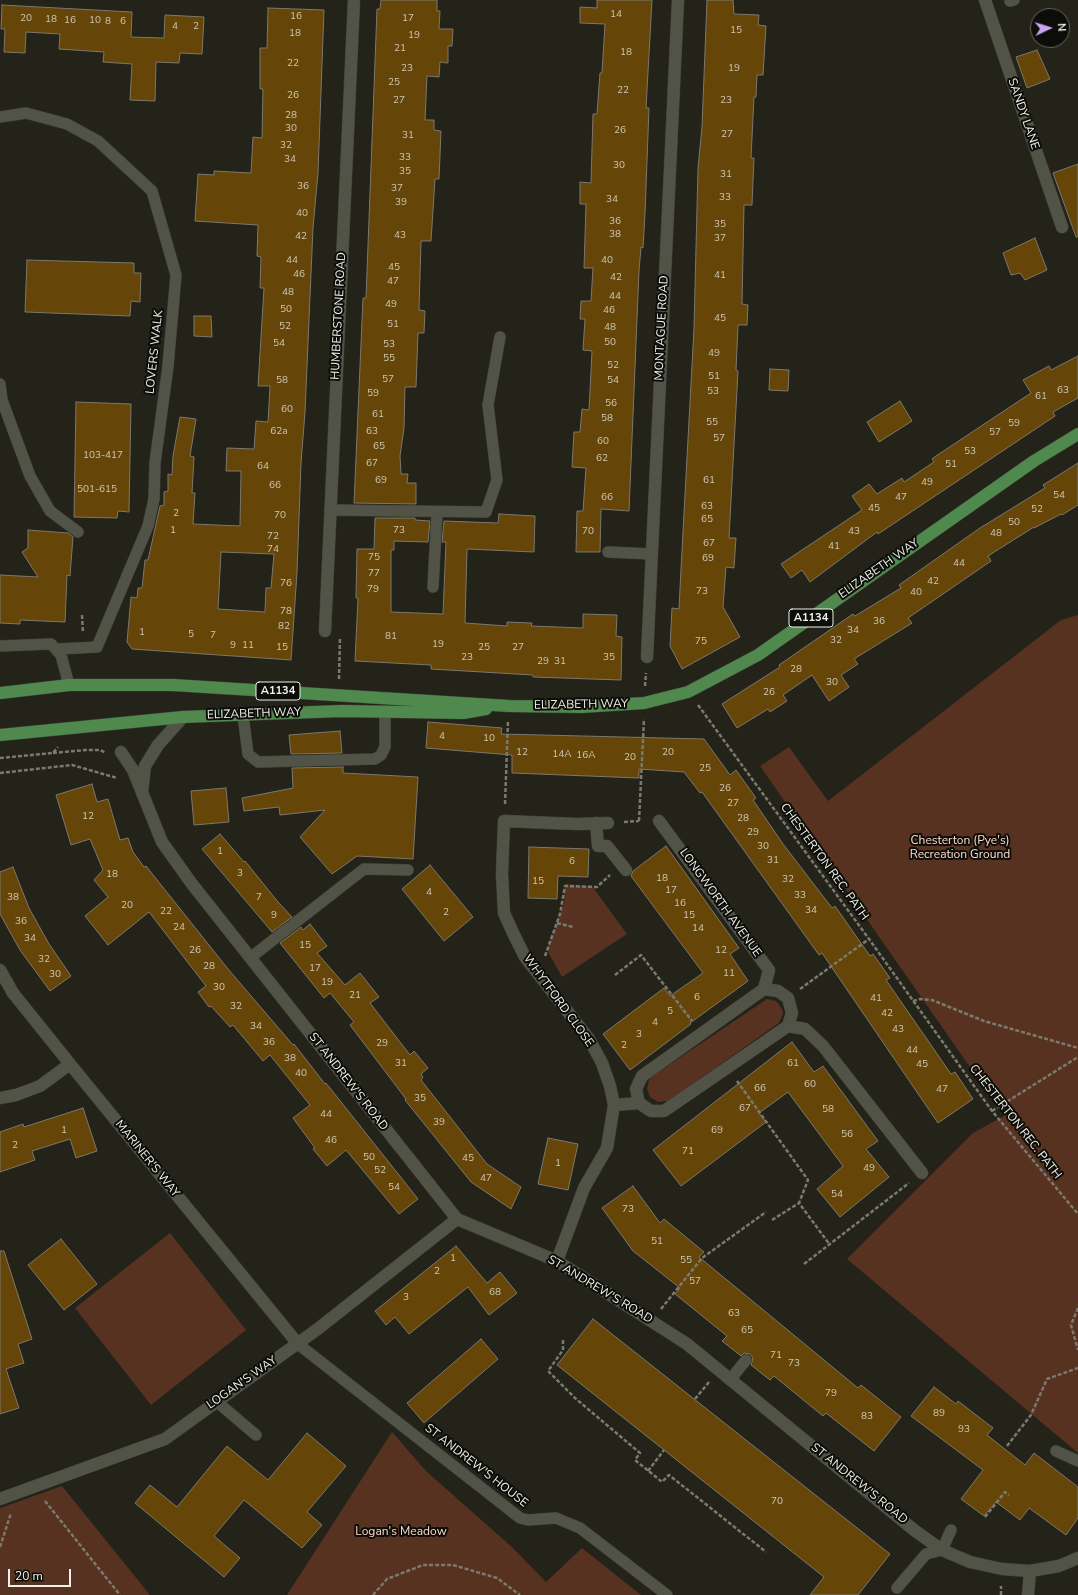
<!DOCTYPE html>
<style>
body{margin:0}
#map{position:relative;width:1078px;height:1595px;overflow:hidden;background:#232319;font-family:"Nunito Sans",sans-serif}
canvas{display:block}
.north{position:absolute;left:1030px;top:8px;width:40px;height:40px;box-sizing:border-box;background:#0c0c08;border:1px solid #686862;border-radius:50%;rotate:86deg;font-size:11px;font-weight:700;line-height:16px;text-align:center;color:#f1f1ea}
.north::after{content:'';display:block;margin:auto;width:14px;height:18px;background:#c9a5ee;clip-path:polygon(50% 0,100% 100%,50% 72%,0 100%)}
.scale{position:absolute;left:8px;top:1569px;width:63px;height:18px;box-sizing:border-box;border:2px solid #f1f1ea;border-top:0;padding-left:5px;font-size:12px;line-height:14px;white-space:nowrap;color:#f1f1ea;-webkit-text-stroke:3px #0c0c08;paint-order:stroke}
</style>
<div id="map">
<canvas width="1078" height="1595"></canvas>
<div class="north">N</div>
<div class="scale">20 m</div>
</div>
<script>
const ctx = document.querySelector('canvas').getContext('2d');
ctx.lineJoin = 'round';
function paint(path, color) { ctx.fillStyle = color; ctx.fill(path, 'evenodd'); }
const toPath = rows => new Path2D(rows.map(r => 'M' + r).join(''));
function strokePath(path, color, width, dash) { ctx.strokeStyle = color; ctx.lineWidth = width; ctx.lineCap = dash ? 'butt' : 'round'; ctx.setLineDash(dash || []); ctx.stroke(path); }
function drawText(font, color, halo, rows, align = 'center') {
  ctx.font = font + ' "Nunito Sans",sans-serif'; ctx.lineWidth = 4; ctx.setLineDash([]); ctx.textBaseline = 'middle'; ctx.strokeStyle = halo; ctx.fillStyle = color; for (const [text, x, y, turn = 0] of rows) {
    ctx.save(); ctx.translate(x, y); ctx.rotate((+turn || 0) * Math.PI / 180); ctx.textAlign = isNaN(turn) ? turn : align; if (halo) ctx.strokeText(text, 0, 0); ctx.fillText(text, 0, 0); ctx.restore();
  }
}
const green = toPath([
 [1078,615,1078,1453,847,1259,973,1133,1004,1116,760,766,789,747,828,801,1061,620],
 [565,884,592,886,627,934,562,977,547,950,564,903],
 [767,999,776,1001,782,1009,783,1014,779,1023,668,1101,658,1102,650,1097,647,1089,649,1080,651,1077],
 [170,1233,246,1330,151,1405,75,1308],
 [392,1432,426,1471,513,1548,546,1582,582,1548,641,1595,287,1595],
 [62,1486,150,1595,0,1595,0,1508]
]);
const building = toPath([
 [381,0,437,0,437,11,440,11,439,29,453,29,452,46,448,46,448,63,440,62,439,77,427,76,425,120,434,120,434,130,441,131,439,179,435,179,431,241,421,241,419,310,425,311,424,333,418,333,416,387,405,387,404,428,400,456,401,474,408,474,407,483,416,483,416,504,354,503,363,298,366,298,377,9,380,9,381,0],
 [597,0,652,0,646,108,649,108,645,214,643,248,641,247,639,271,629,511,601,509,600,552,576,552,577,511,583,511,586,468,572,467,574,432,580,432,582,409,589,410,592,351,583,350,585,319,580,319,581,301,591,301,593,268,584,268,586,204,580,204,580,182,591,183,593,114,597,114,600,73,602,73,605,24,580,23,580,7,597,8,597,0],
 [707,0,733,0,734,14,759,15,758,25,766,26,763,75,757,75,756,97,754,97,751,158,754,158,752,205,744,205,742,304,748,305,747,325,738,325,736,370,738,371,729,538,736,538,734,568,726,567,723,607,740,637,682,669,670,646,672,608,679,609,681,569,694,328,698,168,702,127,707,0],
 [2,5,132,12,131,37,164,38,165,15,204,17,202,54,180,53,179,63,156,62,155,101,130,100,132,64,103,62,104,52,59,49,60,34,26,32,25,53,4,52,5,29,1,29,2,5],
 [268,8,324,10,318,173,313,228,305,412,301,463,297,573,291,660,132,649,127,642,131,597,137,598,138,588,142,588,145,560,148,560,160,506,164,505,164,492,168,491,168,474,172,475,173,456,180,417,196,419,190,456,194,457,192,493,195,493,193,524,240,526,241,471,226,471,227,448,254,449,256,421,268,422,270,386,258,386,264,288,260,288,261,257,257,256,258,225,195,221,198,174,214,175,214,171,251,173,253,137,262,138,263,89,260,89,260,48,267,48,268,8],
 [221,552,274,554,271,588,266,588,265,612,218,609,221,552],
 [1037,50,1050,79,1027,88,1016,57,1037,50],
 [1078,164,1078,237,1076,237,1053,173,1078,164],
 [1035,238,1047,270,1025,280,1020,273,1011,275,1003,253,1035,238],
 [27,260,134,263,134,273,141,273,140,302,131,301,130,316,25,312,27,260],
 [194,316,211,316,212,337,194,336,194,316],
 [1078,356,1078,398,1053,412,1055,416,878,534,877,532,810,582,802,570,791,578,781,564,862,510,852,496,869,484,877,494,902,478,904,482,934,462,932,459,936,456,1031,393,1023,380,1049,366,1051,370,1078,356],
 [770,369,789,370,788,391,769,390,770,369],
 [900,401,912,421,879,442,867,422,900,401],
 [76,402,131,404,129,512,118,511,117,518,74,517,76,402],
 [1078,463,1078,505,1062,515,1061,514,1034,528,1034,527,988,556,991,561,908,618,912,623,854,659,858,664,841,675,849,687,829,701,812,675,783,695,787,701,770,712,768,709,737,728,722,704,780,667,779,665,853,614,855,616,901,588,899,585,980,528,1045,488,1043,485,1078,463],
 [499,514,535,516,534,552,467,549,465,623,507,626,507,622,532,623,531,626,583,628,583,614,617,615,616,636,622,637,621,680,533,677,533,675,431,669,431,665,355,661,358,598,356,598,357,549,374,549,375,518,415,518,415,520,430,521,428,542,394,541,394,550,391,550,391,612,443,614,446,542,442,542,444,521,498,523,499,514],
 [28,530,68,533,73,537,70,576,67,575,65,622,20,620,20,624,0,623,0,575,38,577,22,552,28,548,28,530],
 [428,722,502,728,501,734,704,739,730,775,736,770,756,798,753,800,783,844,832,908,835,906,870,956,873,954,890,978,886,980,951,1074,955,1072,973,1099,938,1123,822,953,819,955,702,792,700,793,684,772,639,769,639,778,512,773,512,755,426,748,428,722],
 [340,731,342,753,291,754,289,735,340,731],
 [343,767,343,773,418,777,413,859,357,856,332,874,300,837,325,810,280,815,279,807,244,811,242,798,293,788,292,768,343,767],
 [92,784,97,802,108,799,120,840,128,838,133,852,144,867,146,866,228,969,293,1045,294,1044,325,1084,326,1083,418,1199,399,1214,346,1150,327,1166,313,1149,315,1148,293,1118,310,1105,270,1055,263,1061,233,1025,230,1027,211,1006,209,1007,198,992,206,986,149,912,108,945,85,916,108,897,94,880,103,870,90,839,71,845,56,795,92,784],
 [226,788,229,822,194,825,191,791,226,788],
 [220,834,244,862,245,861,278,902,292,917,272,932,202,849,220,834],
 [666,846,739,948,730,954,748,981,690,1023,691,1024,630,1070,603,1034,664,988,670,996,703,973,631,876,633,871,666,846],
 [529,847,589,849,588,877,558,876,557,899,528,898,529,847],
 [430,865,473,917,444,941,402,889,430,865],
 [13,867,29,908,49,944,71,976,50,991,20,950,0,914,0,872,13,867],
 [310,924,327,946,317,953,345,985,360,973,379,997,370,1003,410,1055,414,1051,428,1068,421,1074,423,1077,421,1080,487,1164,521,1187,511,1209,471,1182,405,1100,406,1099,350,1025,354,1022,330,993,324,998,280,943,301,927,303,930,310,924],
 [792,1042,814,1072,823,1066,878,1141,866,1149,889,1177,840,1217,817,1189,843,1166,788,1092,759,1113,766,1122,681,1186,653,1150,792,1042],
 [83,1108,97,1151,76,1158,70,1139,32,1151,35,1160,0,1172,0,1132,23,1124,24,1127,83,1108],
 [548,1138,578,1144,568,1190,538,1184,548,1138],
 [633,1186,660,1223,664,1219,704,1252,699,1257,858,1388,861,1385,901,1417,874,1451,826,1413,823,1416,774,1376,770,1380,751,1365,753,1358,750,1354,744,1353,741,1356,722,1341,727,1336,675,1294,680,1288,633,1251,602,1208,633,1186],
 [61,1239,97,1284,64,1310,28,1265,61,1239],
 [456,1246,487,1283,500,1272,517,1293,489,1315,468,1287,409,1334,395,1317,386,1325,375,1311,456,1246],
 [0,1251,4,1251,32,1339,18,1344,24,1363,6,1369,19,1408,0,1414,0,1251],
 [593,1319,890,1554,858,1595,810,1595,824,1577,557,1365,593,1319],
 [481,1339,498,1359,424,1423,407,1403,481,1339],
 [934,1387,956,1404,958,1401,993,1428,987,1435,1025,1465,1034,1453,1078,1487,1078,1518,1066,1535,1029,1508,1020,1520,996,1502,984,1516,961,1499,983,1470,911,1416,934,1387],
 [307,1433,346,1466,307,1512,322,1525,302,1548,244,1500,214,1536,240,1558,224,1577,135,1503,150,1485,177,1507,227,1446,268,1480,307,1433]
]);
const path = toPath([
 [82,615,83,633],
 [339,679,340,637],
 [645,686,646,673],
 [698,705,869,939,992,1111,1078,1214],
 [53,753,85,750,100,750,106,753],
 [0,758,53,753,58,747],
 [0,773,72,765,117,778],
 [505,804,508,721],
 [639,821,644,719],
 [624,822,639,821],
 [557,923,573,927],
 [545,956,560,914,565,886,597,887,610,875],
 [615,975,641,955,692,1021],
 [800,989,869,939],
 [913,1001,920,999,932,1000,984,1021,1078,1048],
 [737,1081,808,1180,799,1203,830,1245],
 [992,1111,1078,1057],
 [772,1220,799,1203],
 [804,1264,909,1183],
 [1078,1308,1071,1325,1078,1350],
 [661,1309,702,1258,766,1212],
 [563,1340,563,1350,548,1371,575,1398,640,1453,635,1460,645,1468,662,1482,669,1475,766,1552],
 [695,1399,709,1382],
 [1007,1446,1031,1415,1047,1379,1078,1368],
 [648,1471,664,1450],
 [45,1501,120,1595],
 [985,1517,1005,1492,1009,1495],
 [0,1547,11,1513],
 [373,1595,387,1579,423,1565,453,1565,497,1578,520,1595],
 [1001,1595,1001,1586]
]);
const lane = toPath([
 [1010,1,1014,0],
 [0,117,26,113,67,124,98,141,152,191,176,275,168,366,155,463,154,499,148,526,97,647,58,649],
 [0,384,2,400,30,476,50,511,78,532],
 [330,510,486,512,497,480,488,405,500,337],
 [608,552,652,554],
 [433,587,437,512],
 [0,646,51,644,61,655,69,685],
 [243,715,248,754,258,762,375,759,381,755,385,747,385,711],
 [250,958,364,869,408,870],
 [298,1344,520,1518,528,1520,556,1518,580,1528,667,1595],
 [730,1380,746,1360],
 [216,1401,256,1435],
 [1056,1451,1078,1461],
 [897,1588,926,1554,942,1550,951,1530]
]);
const street = toPath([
 [985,0,1062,227],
 [325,631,354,0],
 [647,657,678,0],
 [121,752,133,770,162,842,192,884,457,1219,557,1261,687,1344,914,1530,942,1550,970,1562,1002,1569,1030,1571,1059,1566,1078,1558],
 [142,793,145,766,158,745,183,717],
 [659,821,769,970,764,989,778,991,788,998,792,1013,788,1026,805,1029,823,1046,922,1173],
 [596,823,598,846,607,846,626,870],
 [608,823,577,824,504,821,502,874,504,913,514,935,525,957,589,1039,602,1063,610,1086,614,1105],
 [0,970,13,993,70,1064,298,1344],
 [0,1098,16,1095,40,1086,70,1064],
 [639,1103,636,1089,642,1076,764,989],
 [557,1261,584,1188,607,1148,614,1105,639,1103,651,1111,664,1111,788,1026],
 [0,1499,165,1439,319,1328,457,1219],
 [1028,1595,1030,1571]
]);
const primary = toPath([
 [0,693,69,685,173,685,509,706,581,707,644,703,688,692,758,655,1034,461,1078,434],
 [0,735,183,717,341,711,463,713,486,709]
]);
const numberNames = [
 ["14",616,15],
 ["16",296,17],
 ["20",26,19],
 ["17",408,19],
 ["18",51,20],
 ["16",70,21],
 ["10",95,21],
 ["8",108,22],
 ["6",123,22],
 ["4",175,27],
 ["2",196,27],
 ["15",736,31],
 ["18",295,34],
 ["19",414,36],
 ["21",400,49],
 ["18",626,53],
 ["22",293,64],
 ["23",407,69],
 ["19",734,69],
 ["25",394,83],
 ["22",623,91],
 ["26",293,96],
 ["27",399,101],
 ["23",726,101],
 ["28",291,116],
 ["30",291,129],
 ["26",620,131],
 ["27",727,135],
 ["31",408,136],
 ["32",286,146],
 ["33",405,158],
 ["34",290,160],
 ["30",619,166],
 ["35",405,172],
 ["31",726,175],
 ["36",303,187],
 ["37",397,189],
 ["33",725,198],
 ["34",612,200],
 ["39",401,203],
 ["40",302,214],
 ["36",615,222],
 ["35",720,225],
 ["38",615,235],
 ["43",400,236],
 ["42",301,237],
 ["37",720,239],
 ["44",292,261],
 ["40",607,261],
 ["45",394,268],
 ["46",299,275],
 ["41",720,276],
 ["42",616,278],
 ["47",393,282],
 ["48",288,293],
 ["44",615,297],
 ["49",391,305],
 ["50",286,310],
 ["46",609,311],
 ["45",720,319],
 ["51",393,325],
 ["52",285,327],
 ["48",610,328],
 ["50",610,343],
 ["54",279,344],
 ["53",389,345],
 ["49",714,354],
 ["55",389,359],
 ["52",613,366],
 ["51",714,377],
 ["57",388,380],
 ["58",282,381],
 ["54",613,381],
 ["63",1063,391],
 ["53",713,392],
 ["59",373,394],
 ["61",1041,397],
 ["56",611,404],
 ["60",287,410],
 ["61",378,415],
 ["58",607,419],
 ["55",712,423],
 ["59",1014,424],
 ["62a",279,432],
 ["63",372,432],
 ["57",995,433],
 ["57",719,439],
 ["60",603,442],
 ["65",379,447],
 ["53",970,452],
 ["103-417",103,456],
 ["62",602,459],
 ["67",372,464],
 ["51",951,465],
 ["64",263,467],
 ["69",381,481],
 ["61",709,481],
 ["49",927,483],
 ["66",275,486],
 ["501-615",97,490],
 ["54",1059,496],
 ["66",607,498],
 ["47",901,498],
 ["63",707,507],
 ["45",874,509],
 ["52",1037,510],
 ["2",176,514],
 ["70",280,516],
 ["65",707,520],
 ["50",1014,523],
 ["1",173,531],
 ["73",399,531],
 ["70",588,532],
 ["43",854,532],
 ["48",996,534],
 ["72",273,537],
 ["67",709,544],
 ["41",834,547],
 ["74",273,550],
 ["75",374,558],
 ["69",708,559],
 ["44",959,564],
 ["77",374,574],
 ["42",933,582],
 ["76",286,584],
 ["79",373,590],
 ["73",702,592],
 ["40",916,593],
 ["78",286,612],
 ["36",879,622],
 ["82",284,627],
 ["34",853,631],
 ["1",142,633],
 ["5",191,635],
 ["7",213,636],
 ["81",391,637],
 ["32",836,641],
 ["75",701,642],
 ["19",438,645],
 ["9",233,646],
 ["11",248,646],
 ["15",282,648],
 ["25",484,648],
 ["27",518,648],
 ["23",467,658],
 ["35",609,658],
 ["29",543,662],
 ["31",560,662],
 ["28",796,670],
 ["30",832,683],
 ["26",769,693],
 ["4",442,737],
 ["10",489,739],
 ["12",522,753],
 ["20",668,753],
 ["14A",562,755],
 ["16A",586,756],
 ["20",630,758],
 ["25",705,769],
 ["26",725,789],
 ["27",733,804],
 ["12",88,817],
 ["28",743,819],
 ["29",753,833],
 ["30",763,847],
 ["1",220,852],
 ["31",773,861],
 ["6",572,862],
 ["3",240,874],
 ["18",112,875],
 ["18",662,879],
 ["32",788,880],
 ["15",538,882],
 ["17",671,891],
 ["4",429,893],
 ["33",800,896],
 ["38",13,898],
 ["7",259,898],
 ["16",680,904],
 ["20",127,906],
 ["34",811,911],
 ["22",166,912],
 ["2",446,913],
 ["9",274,916],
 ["15",689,916],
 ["36",21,922],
 ["24",179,928],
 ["14",698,929],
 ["34",30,939],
 ["15",305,946],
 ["26",195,951],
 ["12",721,951],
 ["32",44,960],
 ["28",209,967],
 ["17",315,969],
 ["11",729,974],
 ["30",55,975],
 ["19",327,983],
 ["30",219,988],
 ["21",355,996],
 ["6",697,998],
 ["41",876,999],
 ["32",236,1007],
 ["5",670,1012],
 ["42",887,1014],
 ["4",655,1023],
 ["34",256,1027],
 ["43",898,1030],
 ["3",639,1035],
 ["36",269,1043],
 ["29",382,1044],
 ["2",624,1046],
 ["44",912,1051],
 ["38",290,1059],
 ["31",401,1064],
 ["61",793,1064],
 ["45",922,1065],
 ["40",301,1074],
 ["60",810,1085],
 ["66",760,1089],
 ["47",942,1090],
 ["35",420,1099],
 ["67",745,1109],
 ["58",828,1110],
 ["44",326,1115],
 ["39",439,1123],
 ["1",64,1131],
 ["69",717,1131],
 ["56",847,1135],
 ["46",331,1141],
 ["2",15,1146],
 ["71",688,1152],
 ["50",369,1158],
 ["45",468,1159],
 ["1",558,1164],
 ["49",869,1169],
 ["52",380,1171],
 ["47",486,1179],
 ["54",394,1188],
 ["54",837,1195],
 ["73",628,1210],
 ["51",657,1242],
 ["1",453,1259],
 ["55",686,1261],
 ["2",437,1272],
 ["57",695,1282],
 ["68",495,1293],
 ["3",406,1298],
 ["63",734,1314],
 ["65",747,1331],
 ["71",776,1356],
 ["73",794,1364],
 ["79",831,1394],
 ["89",939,1414],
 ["83",867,1417],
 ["93",964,1430],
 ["70",777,1502]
];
const shields = [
 [811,618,44],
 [278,691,44]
];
const shieldNames = [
 ["A1134",811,618],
 ["A1134",278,691]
];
const streetNames = [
 ["SANDY LANE",1023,114,71],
 ["HUMBERSTONE ROAD",339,316,-87],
 ["MONTAGUE ROAD",662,328,-87],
 ["LOVERS WALK",155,352,-84],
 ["ELIZABETH WAY",879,569,-35],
 ["ELIZABETH WAY",581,705,-1],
 ["ELIZABETH WAY",254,714,-2],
 ["CHESTERTON REC. PATH",824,862,54],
 ["LONGWORTH AVENUE",720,903,54],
 ["WHYTFORD CLOSE",558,1001,54],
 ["ST ANDREW'S ROAD",348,1082,52],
 ["CHESTERTON REC. PATH",1015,1122,52],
 ["MARINER'S WAY",147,1159,51],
 ["ST ANDREW'S ROAD",600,1290,31],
 ["LOGAN'S WAY",242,1383,-35],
 ["ST ANDREW'S HOUSE",476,1466,38],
 ["ST ANDREW'S ROAD",859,1484,39]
];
const parkNames = [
 ["Chesterton (Pye's)",960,841],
 ["Recreation Ground",960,855],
 ["Logan's Meadow",401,1532]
];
paint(green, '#583220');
paint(building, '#654608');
strokePath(building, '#7e776c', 1);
strokePath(lane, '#3e3f37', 12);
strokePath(street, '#3e3f37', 13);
strokePath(primary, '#3e3f37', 13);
strokePath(path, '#7a7a71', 2.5, [4, 2]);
strokePath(lane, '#525347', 11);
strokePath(street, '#525347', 12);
strokePath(primary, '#4f894e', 12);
drawText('10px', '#cec6b2', null, numberNames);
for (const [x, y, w] of shields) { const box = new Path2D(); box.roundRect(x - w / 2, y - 9, w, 18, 3); ctx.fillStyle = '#0c0c08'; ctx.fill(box); strokePath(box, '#f1f1ea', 1); }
drawText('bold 11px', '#f1f1ea', null, shieldNames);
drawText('12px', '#f1f1ea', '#0c0c08', streetNames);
drawText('12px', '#fdd9c9', '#0c0c08', parkNames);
</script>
